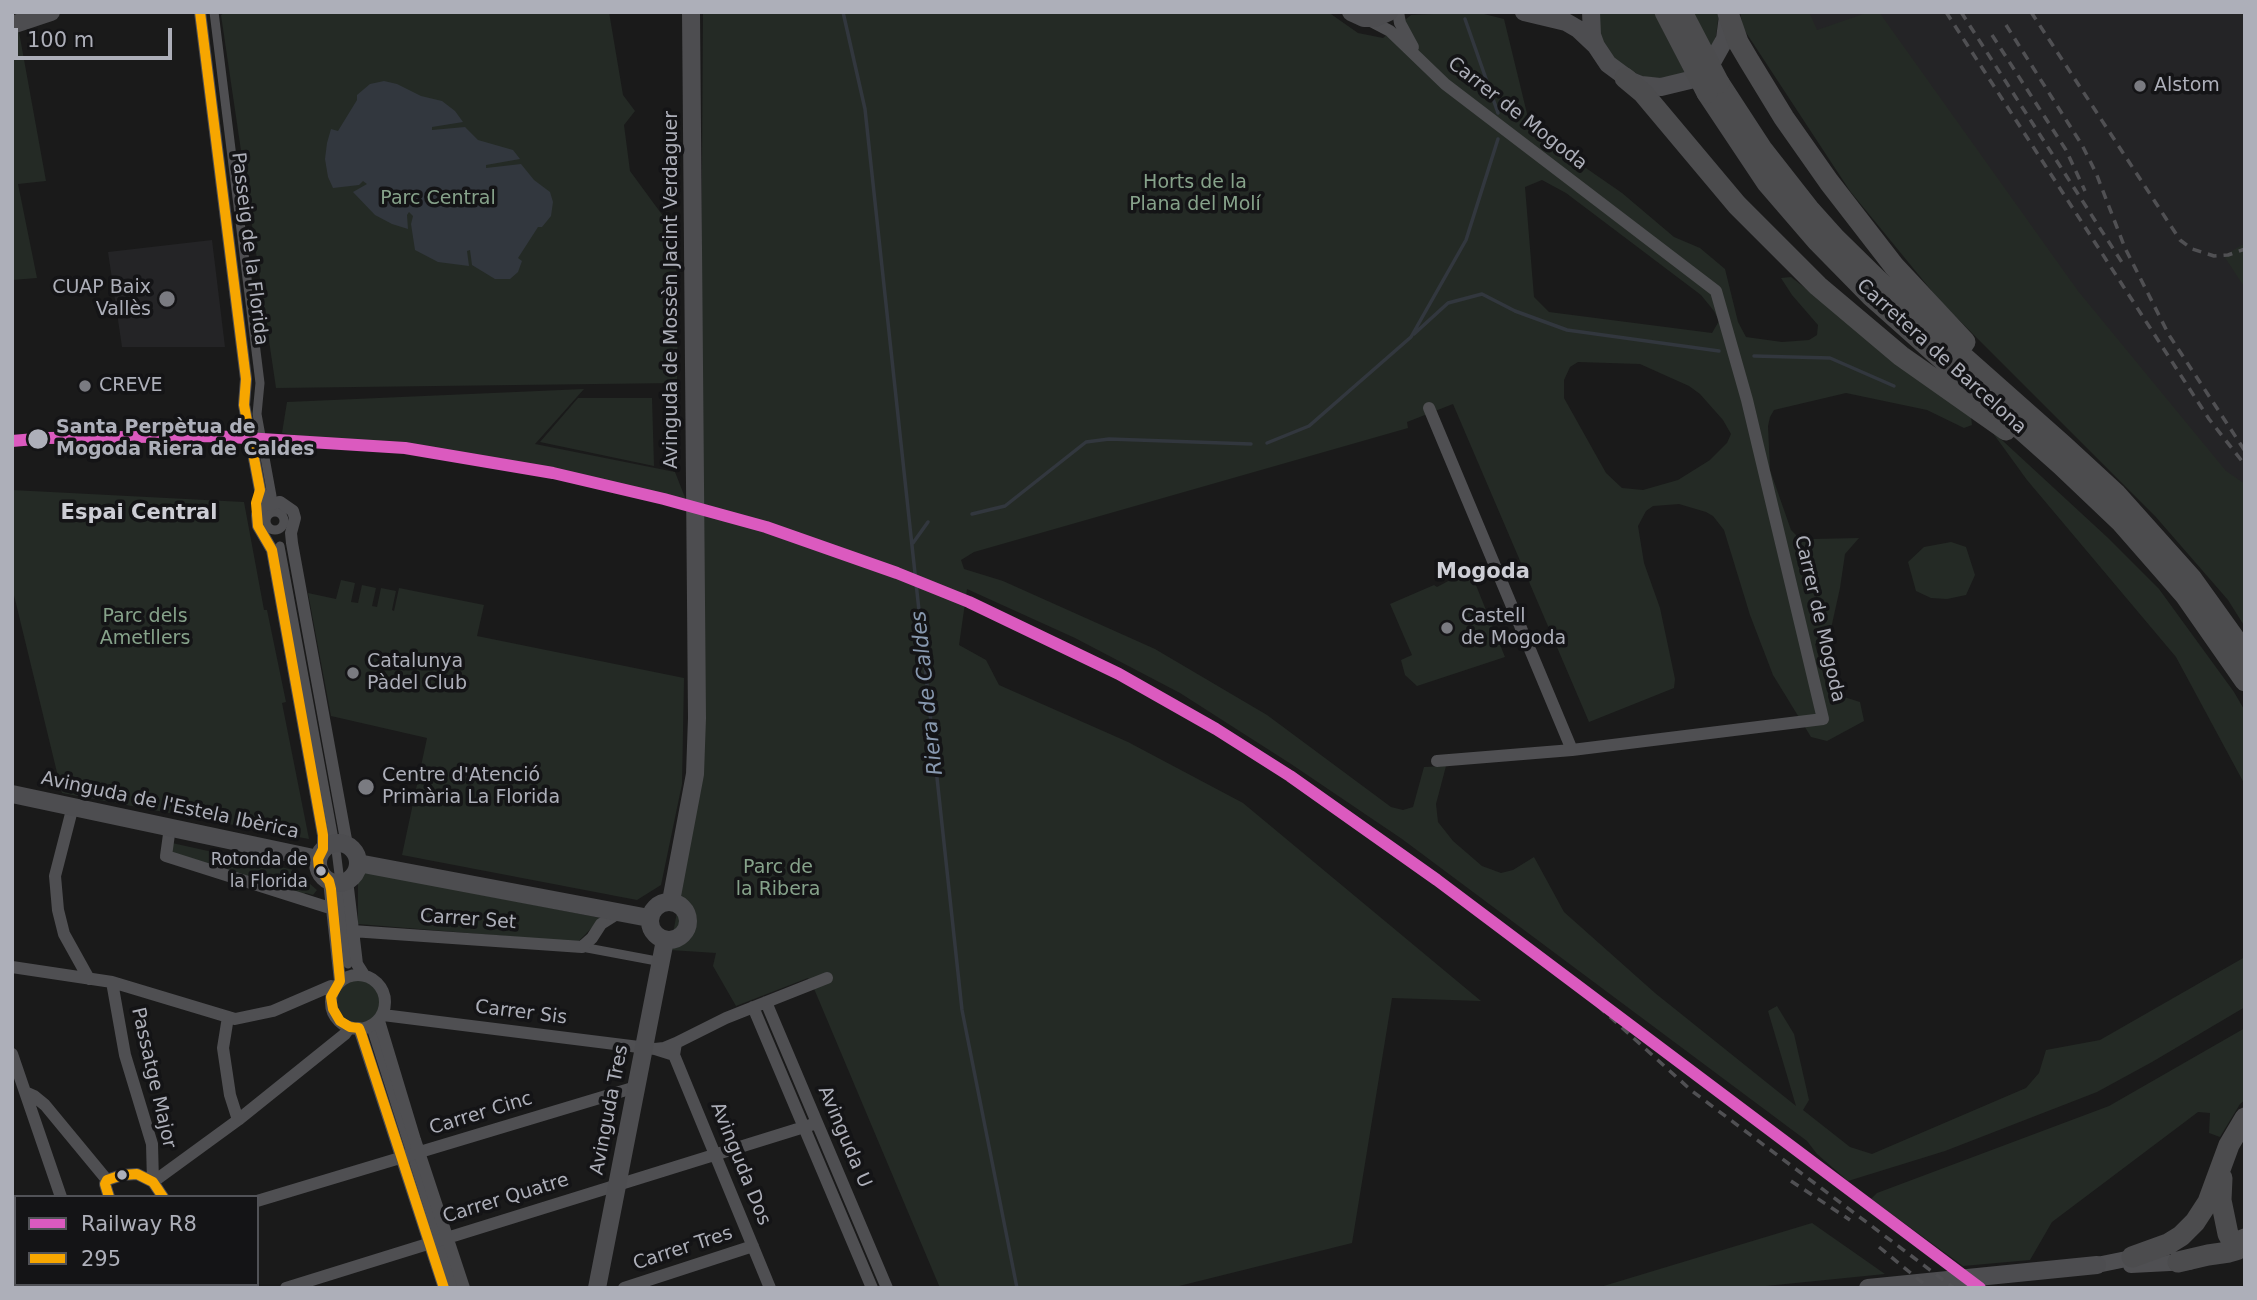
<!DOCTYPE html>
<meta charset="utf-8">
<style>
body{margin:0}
#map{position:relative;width:2257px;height:1300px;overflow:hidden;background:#1a1a1a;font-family:"DejaVu Sans",sans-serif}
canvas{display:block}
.frame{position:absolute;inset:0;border:14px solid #adafb9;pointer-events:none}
.legend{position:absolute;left:14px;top:1195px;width:245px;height:91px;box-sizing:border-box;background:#141416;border:2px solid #515257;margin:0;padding:9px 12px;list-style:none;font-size:21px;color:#adafb9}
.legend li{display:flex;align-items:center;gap:14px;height:35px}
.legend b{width:35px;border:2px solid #515257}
.scale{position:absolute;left:14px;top:28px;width:158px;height:32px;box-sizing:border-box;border:4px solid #adafb9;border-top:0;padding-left:9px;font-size:21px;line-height:24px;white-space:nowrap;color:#adafb9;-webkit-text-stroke:5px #141416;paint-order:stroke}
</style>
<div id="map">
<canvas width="2257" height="1300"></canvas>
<div class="frame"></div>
<ul class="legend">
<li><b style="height:9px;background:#db5abf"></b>Railway R8</li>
<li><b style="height:9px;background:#f7a600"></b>295</li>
</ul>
<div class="scale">100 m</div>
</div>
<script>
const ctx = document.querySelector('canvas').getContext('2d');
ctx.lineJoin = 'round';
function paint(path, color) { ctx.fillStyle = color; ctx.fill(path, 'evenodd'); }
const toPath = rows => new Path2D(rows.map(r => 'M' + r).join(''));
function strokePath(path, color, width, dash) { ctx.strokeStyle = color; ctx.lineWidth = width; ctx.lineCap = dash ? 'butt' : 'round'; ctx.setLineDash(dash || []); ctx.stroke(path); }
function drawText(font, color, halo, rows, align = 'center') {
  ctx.font = font + ' "DejaVu Sans",sans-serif'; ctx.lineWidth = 7; ctx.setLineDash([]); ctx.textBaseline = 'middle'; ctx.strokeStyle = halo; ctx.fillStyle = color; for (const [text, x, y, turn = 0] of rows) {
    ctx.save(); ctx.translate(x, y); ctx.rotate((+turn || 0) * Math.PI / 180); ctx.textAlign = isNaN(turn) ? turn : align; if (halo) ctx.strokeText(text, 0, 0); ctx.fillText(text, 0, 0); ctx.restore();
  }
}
const built = toPath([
 [1793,12,2245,12,2245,530],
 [212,240,225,347,122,347,108,252]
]);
const green = toPath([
 [226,12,609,12,623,95,635,111,624,125,630,171,663,216,679,215,677,383,276,388,221,15],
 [703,12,1328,12,1358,33,1383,38,1411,15,1476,12,1504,19,1531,130,1622,193,1674,237,1700,248,1725,269,1738,322,1746,337,1782,342,1809,340,1817,335,1818,325,1792,295,1781,278,1791,277,1971,417,1972,425,1964,428,1927,410,1846,393,1774,410,1770,417,1768,426,1770,470,1791,530,1797,536,1814,539,1859,538,1845,554,1840,588,1830,633,1815,644,1828,692,1860,702,1864,721,1827,741,1811,737,1773,675,1750,615,1724,530,1713,516,1706,512,1679,504,1653,506,1646,511,1638,526,1644,563,1660,608,1675,679,1674,688,1589,722,1453,404,1407,422,1408,428,974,552,961,560,964,569,1003,581,1155,649,1267,715,1391,807,1403,810,1413,807,1424,767,1446,766,1436,804,1438,822,1453,841,1482,866,1501,873,1513,870,1534,857,1564,912,1655,993,1796,1106,1768,1011,1777,1006,1794,1034,1809,1100,1803,1110,1850,1147,1872,1154,2026,1088,2039,1073,2046,1050,2100,1040,2245,957,2245,1007,2152,1062,2097,1092,1945,1151,1848,1181,1817,1154,1807,1141,1402,839,1291,764,1180,693,1075,638,967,589,959,645,986,660,999,685,1128,742,1243,803,1481,1001,1392,998,1352,1243,1171,1288,940,1288,815,991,808,978,736,1006,713,966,716,953,670,950,698,798],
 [1542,180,1566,193,1701,295,1714,311,1719,321,1712,333,1549,312,1534,297,1525,187],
 [1578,362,1640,364,1689,386,1700,394,1723,420,1731,434,1727,443,1710,460,1678,480,1643,490,1622,488,1606,473,1564,398,1564,380,1570,367],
 [1597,12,1654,12,1685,73,1665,78,1644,77,1625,69,1610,56,1600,39],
 [1692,12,1719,12,1716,36,1711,49],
 [1740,12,1809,12,1817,30,1869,12,1879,12,2078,291,2226,471,2245,484,2245,627,2228,600,2155,516,1940,301,1850,191,1743,28],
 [19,32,46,181,18,184,37,278,12,280,12,36],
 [2245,243,2245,288,2224,256],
 [584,389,535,444,675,472,686,500,282,433,287,402],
 [578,398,652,398,654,466,540,442],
 [1990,429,2107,537,2159,589,2234,692,2245,711,2245,785,2176,657,2027,480],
 [12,490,244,502,264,610,267,610,286,702,282,703,309,839,62,793,12,587],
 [1951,542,1966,547,1975,575,1966,595,1947,599,1931,598,1916,591,1908,562,1924,547],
 [1467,563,1505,657,1417,686,1405,675,1401,660,1412,655,1390,604,1434,585,1437,587,1452,579,1448,571],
 [341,580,355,583,351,602,358,603,362,585,376,588,372,606,377,607,381,588,396,591,392,610,394,611,399,588,484,605,477,636,684,678,682,784,661,885,637,900,402,855,427,738,331,716,308,593,336,599],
 [172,843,294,870,317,890,313,895,306,893,301,895,170,853],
 [365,872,601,918,578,942,358,924,358,876],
 '331 1002a27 27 0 1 1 54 0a27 27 0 1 1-54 0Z',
 [2245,1028,2245,1100,2240,1104,2220,1137,2209,1133,2210,1113,2198,1112,2052,1222,2030,1260,1963,1266,1871,1199,1877,1193,2109,1106],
 [1812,1223,1885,1274,1746,1288,1597,1288]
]);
const water = toPath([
 [384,81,397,84,421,96,442,101,455,111,463,122,432,127,432,130,465,127,478,140,513,150,520,159,486,165,486,168,521,164,534,180,550,192,553,202,551,216,542,227,538,227,518,258,522,261,518,272,510,279,495,279,472,265,470,250,467,251,469,266,438,262,415,250,411,224,413,216,409,212,407,215,408,229,392,224,375,215,353,192,367,184,363,181,359,185,333,188,328,177,325,159,327,143,331,129,338,131,357,100,357,95,370,84]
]);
const stream = toPath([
 [843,12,865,109,962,1010,1017,1288],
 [1465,19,1498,113],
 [1414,334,1448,303,1482,294,1515,311,1567,330,1719,351],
 [1754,356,1830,358,1894,386],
 [1267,443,1309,426,1411,337,1466,240,1498,139],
 [972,514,1005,506,1086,442,1109,439,1251,444],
 [913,543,928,522]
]);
const pedestrian = toPath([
 [214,12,260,383,257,414,272,496],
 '266 521a9 9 0 1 1 18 0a9 9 0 1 1-18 0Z',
 [280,546,334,839],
 [336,850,339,874],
 [340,887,348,964],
 [582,947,662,962],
 [372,1031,454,1288]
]);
const minor = toPath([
 [200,12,246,379,244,405,260,490,267,504],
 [1398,12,1400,23,1413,47],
 [1367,19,1390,31,1445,84,1716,291,1747,400,1823,719,1572,750,1437,761],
 [1429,408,1572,750],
 [257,515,258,526,272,550,323,835,323,849],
 [258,520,258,513,264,505,280,502,293,511,295,518,291,533,292,543,347,845],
 [73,806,55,876,58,910,64,934,89,979],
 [170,827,166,856,333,909],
 [347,880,357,964,364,975],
 [329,881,340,981],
 [352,931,582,947,592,938,601,924,620,912],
 [12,967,112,982,235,1019,273,1011,331,986,335,987],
 '331 1002a27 27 0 1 1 54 0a27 27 0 1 1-54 0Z',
 [112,982,125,1055,152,1144,153,1182],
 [766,1002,887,1288],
 [753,1007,872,1288],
 [383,1015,655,1049,674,1055,676,1043,664,1048,655,1049],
 [228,1017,223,1048,230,1095,238,1120],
 [379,1021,415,1140,464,1288],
 [359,1028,444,1288],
 [676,1043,726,1018,827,978],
 [12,1054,61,1197],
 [674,1055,770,1288],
 [25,1092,34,1096,45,1105,107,1180,105,1184,109,1197],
 [107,1180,122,1175,137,1174,153,1182,163,1197],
 [153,1182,238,1120,345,1034,350,1027],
 [257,1201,636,1087],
 [91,1284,93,1288],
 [137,1284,138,1288],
 [225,1284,228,1288],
 [286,1288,817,1123],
 [624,1288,753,1246]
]);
const tertiary = toPath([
 [2097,1265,2141,1256],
 [2131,1265,2189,1262]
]);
const secondary = toPath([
 [1351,12,1364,18,1375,18,1389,12],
 [1524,12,1566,22,1578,29,1595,45],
 [1591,12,1592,35,1596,46,1608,64,1631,81,1641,85,1661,87,1690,80,1711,64,1725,39,1728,16],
 [12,25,51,12],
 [12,794,318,859],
 '318 863a20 20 0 1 1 40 0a20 20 0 1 1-40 0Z',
 [358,863,649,918],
 [671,901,695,774,697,718,691,12],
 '650 921a19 19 0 1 1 38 0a19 19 0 1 1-38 0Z',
 [597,1288,665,940],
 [1868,1288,2097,1265]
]);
const trunk = toPath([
 [1728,13,1738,42,1748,59,1784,118,1829,182,1894,266,1965,342],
 [1625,78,1643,93,1737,205,1818,286,1901,356,2006,430],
 [1719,83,1762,149,1809,209,1835,238,1887,289,2063,445,2116,494,2192,579,2245,653],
 [1707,93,1767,183,1817,241,1871,296,2061,465,2122,523,2185,595,2245,681],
 [2222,1178,2221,1200,2228,1234,2232,1241,2245,1248],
 [2132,1257,2168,1244,2181,1236,2195,1222,2208,1202,2229,1145,2245,1118],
 [2178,1262,2208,1255,2229,1252,2236,1250,2244,1239]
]);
const rail = toPath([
 [1946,12,2209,419,2245,465],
 [1961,12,2123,264],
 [2031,12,2180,240,2192,249,2214,256,2228,255,2245,249],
 [2006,25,2082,145,2096,173,2125,248,2169,335,2245,451],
 [1992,35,2066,150,2085,191],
 [1549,965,1577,987,1692,1091,1954,1288],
 [1791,1181,1850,1220],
 [1879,1247,1929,1288]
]);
const trunkBridge = toPath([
 [1665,12,1707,93],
 [1682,12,1719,83]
]);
const bus1 = toPath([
 [200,12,246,379,244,405,260,490,256,503,258,526,272,550,323,835,323,849,318,859,319,869,329,881,331,889,340,981,331,997,333,1009,340,1021,350,1027,359,1028,361,1033,444,1288],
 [109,1197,105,1184,107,1180,122,1175,137,1174,153,1182,163,1197]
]);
const rail1 = toPath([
 [12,441,46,438,214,436,405,448,553,473,664,499,766,527,897,573,969,602,1119,674,1216,729,1290,776,1437,880,1980,1288]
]);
const markers = [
 [2140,86,7,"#7a7b81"],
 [167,299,9,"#7a7b81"],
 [85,386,7,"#7a7b81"],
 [38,439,11,"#adafb9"],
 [1447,628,7,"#7a7b81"],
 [353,673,7,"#7a7b81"],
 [366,787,9,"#7a7b81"],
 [321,871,6,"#adafb9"],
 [122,1175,6,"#adafb9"]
];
const busNames = [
 ["Rotonda de",308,861],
 ["la Florida",308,883]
];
const poiNames = [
 ["Alstom",2154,86],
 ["CUAP Baix",151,288,"right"],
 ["Vallès",151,310,"right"],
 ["CREVE",99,386],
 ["Castell",1461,617],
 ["de Mogoda",1461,639],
 ["Catalunya",367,662],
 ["Pàdel Club",367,684],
 ["Centre d'Atenció",382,776],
 ["Primària La Florida",382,798]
];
const streetNames = [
 ["Carrer de Mogoda",1517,114,38],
 ["Passeig de la Florida",249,249,83],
 ["Avinguda de Mossèn Jacint Verdaguer",672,290,-90],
 ["Carretera de Barcelona",1941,357,42],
 ["Carrer de Mogoda",1819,619,77],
 ["Avinguda de l'Estela Ibèrica",170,806,12],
 ["Carrer Set",468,920,4],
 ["Carrer Sis",521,1013,7],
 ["Passatge Major",153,1078,77],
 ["Avinguda Tres",610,1110,-79],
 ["Carrer Cinc",481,1114,-17],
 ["Avinguda U",844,1137,67],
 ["Avinguda Dos",740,1164,68],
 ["Carrer Quatre",506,1199,-17],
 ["Carrer Tres",683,1249,-18]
];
const parkNames = [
 ["Horts de la",1195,183],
 ["Plana del Molí",1195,205],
 ["Parc Central",438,199],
 ["Parc dels",145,617],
 ["Ametllers",145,639],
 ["Parc de",778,868],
 ["la Ribera",778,890]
];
const stopNames = [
 ["Santa Perpètua de",56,428],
 ["Mogoda Riera de Caldes",56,450]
];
const neighbourhoodNames = [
 ["Espai Central",139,514],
 ["Mogoda",1483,573]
];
const waterNames = [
 ["Riera de Caldes",928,693,-96]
];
paint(built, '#242426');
paint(green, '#242a25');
paint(water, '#32373e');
strokePath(stream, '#32373e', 3.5);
strokePath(pedestrian, '#4f4f52', 9);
strokePath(minor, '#4f4f52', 12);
strokePath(tertiary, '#4f4f52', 16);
strokePath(secondary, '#4d4d50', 18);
strokePath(trunk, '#4c4c4e', 21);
strokePath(rail, '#505053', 3.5, [9, 7]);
strokePath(trunkBridge, '#4c4c4e', 21);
strokePath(bus1, '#f7a600', 10);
strokePath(rail1, '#db5abf', 12);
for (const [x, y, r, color] of markers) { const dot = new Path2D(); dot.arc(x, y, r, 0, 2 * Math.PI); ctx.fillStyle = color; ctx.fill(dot); strokePath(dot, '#141416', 2.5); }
drawText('17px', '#adafb9', '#141416', busNames, 'right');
drawText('19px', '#adafb9', '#141416', poiNames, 'left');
drawText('19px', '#adafb9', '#141416', streetNames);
drawText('19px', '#86a28a', '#141416', parkNames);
drawText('bold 19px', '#adafb9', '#141416', stopNames, 'left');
drawText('bold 21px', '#cdced5', '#141416', neighbourhoodNames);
drawText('italic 21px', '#8899b0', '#141416', waterNames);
</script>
